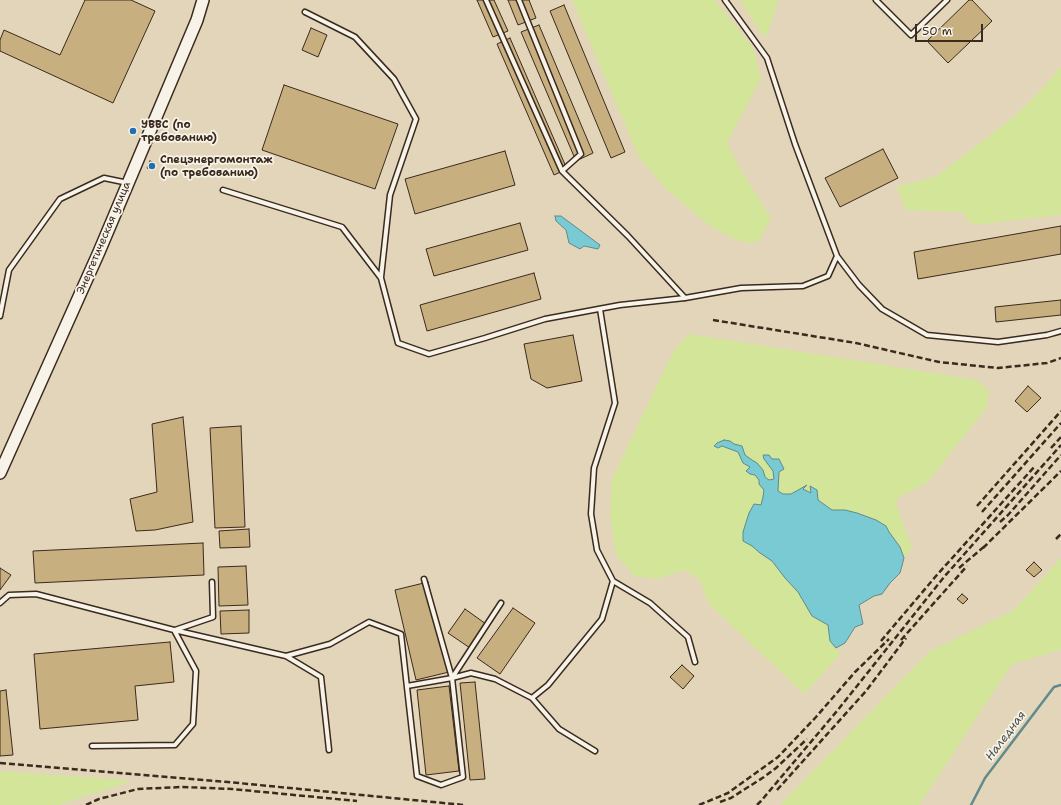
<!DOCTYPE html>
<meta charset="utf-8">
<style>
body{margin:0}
#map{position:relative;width:1061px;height:805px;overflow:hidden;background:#eee5d3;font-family:"Shantell Sans",sans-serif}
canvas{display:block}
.scale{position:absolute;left:915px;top:24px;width:68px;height:18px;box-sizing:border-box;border:2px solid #3b2a1e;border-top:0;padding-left:5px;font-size:12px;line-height:14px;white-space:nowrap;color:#3b2a1e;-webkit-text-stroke:3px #f7f3e8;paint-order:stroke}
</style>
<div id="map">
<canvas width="1061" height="805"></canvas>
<div class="scale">50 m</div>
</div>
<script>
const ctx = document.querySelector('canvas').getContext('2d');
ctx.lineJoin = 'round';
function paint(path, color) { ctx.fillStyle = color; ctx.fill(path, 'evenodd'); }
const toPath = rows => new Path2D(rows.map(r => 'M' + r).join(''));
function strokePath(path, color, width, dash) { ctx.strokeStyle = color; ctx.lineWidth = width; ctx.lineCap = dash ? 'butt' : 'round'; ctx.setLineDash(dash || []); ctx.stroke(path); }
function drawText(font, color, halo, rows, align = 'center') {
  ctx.font = font + ' "Shantell Sans",sans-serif'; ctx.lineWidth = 3.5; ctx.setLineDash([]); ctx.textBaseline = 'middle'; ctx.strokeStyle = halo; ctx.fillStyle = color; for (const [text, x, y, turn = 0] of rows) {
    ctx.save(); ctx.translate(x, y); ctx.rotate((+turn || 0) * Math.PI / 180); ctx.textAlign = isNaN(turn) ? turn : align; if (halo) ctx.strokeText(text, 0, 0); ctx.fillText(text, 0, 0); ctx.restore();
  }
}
const built = toPath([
 [0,0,1061,0,1061,805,0,805]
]);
const green = toPath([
 [572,0,715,0,753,48,761,78,727,143,738,165,771,218,759,241,746,243,732,238,710,226,666,189,639,157],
 [740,0,778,0,768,33,764,37],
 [1061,66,1061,215,972,225,962,212,906,210,897,187,937,176,1016,115,1045,86],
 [689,334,977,380,989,391,987,407,927,483,912,490,899,497,896,504,912,547,904,558,899,545,889,532,886,526,876,520,857,513,845,510,832,510,818,500,817,490,811,487,811,494,803,488,791,494,783,494,778,491,779,472,764,459,773,471,774,479,769,480,765,477,763,470,757,463,752,460,745,455,742,446,734,444,730,441,722,446,738,452,743,463,750,468,746,470,750,474,755,475,759,480,759,484,764,490,763,497,761,505,754,504,749,513,743,532,743,541,752,546,760,553,772,561,785,578,798,592,812,616,828,625,830,641,836,648,840,655,804,694,708,603,700,580,684,570,657,579,634,576,616,554,610,514,612,479,667,364,677,346],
 [1061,558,1061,650,1012,664,919,805,780,805,929,652,1014,610],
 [0,771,126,780,129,782,64,803,60,805,0,805]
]);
const water = toPath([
 [555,216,561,216,600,245,598,249,584,246,580,249,569,243,566,230,556,221,555,216],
 [724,440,730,441,734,444,742,446,745,455,752,460,757,463,763,470,765,477,769,480,774,479,773,471,764,459,763,455,769,455,772,459,779,459,784,469,779,472,778,491,783,494,791,494,807,485,803,489,811,493,810,486,817,490,818,500,832,510,845,510,857,513,876,520,886,526,889,532,900,547,904,558,900,573,890,583,882,594,874,596,859,605,863,624,855,627,845,643,836,648,830,641,828,625,812,616,798,592,785,578,772,561,760,553,752,546,743,541,743,532,749,513,754,504,761,505,763,497,764,490,759,484,759,480,755,475,750,474,746,471,750,467,743,463,738,452,722,446,718,448,714,446,717,443,724,440]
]);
const stream = toPath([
 [971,805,985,778,1054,687,1061,685]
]);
const building = toPath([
 [85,0,131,0,155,11,113,103,0,51,0,40,4,30,60,55,85,0],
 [477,0,494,0,508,31,493,37,477,0],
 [508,0,529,0,536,18,518,25,508,0],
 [969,0,972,0,992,21,948,63,927,41,969,0],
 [564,5,625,152,611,158,550,11,564,5],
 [539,25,593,153,576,161,521,32,539,25],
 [311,28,327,35,318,57,302,50,311,28],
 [510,38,567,169,554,175,497,44,510,38],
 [284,85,398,124,375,189,262,150,284,85],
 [883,149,898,178,840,207,825,178,883,149],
 [505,151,515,185,415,214,405,179,505,151],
 [150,161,155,163,153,170,147,168,150,161],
 [520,223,528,250,434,276,426,249,520,223],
 [1061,226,1061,254,918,279,914,252,1061,226],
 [534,273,541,299,427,331,420,305,534,273],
 [1061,300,1061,315,996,322,995,307,1061,300],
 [573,335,582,381,547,388,531,379,524,344,573,335],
 [1028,386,1041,398,1027,412,1015,401,1028,386],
 [183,417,193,522,155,530,136,531,130,499,157,492,152,424,183,417],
 [241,426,245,527,215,528,210,428,241,426],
 [249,529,250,547,220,548,219,531,249,529],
 [203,543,204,575,35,583,33,551,203,543],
 [1034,562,1042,570,1034,577,1026,570,1034,562],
 [246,566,248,605,219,606,218,567,246,566],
 [0,568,11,575,0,590,0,568],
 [428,582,449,672,416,680,395,590,428,582],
 [962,594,968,599,963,604,957,599,962,594],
 [513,608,535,623,500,674,477,658,513,608],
 [465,609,486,624,470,648,448,633,465,609],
 [249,610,249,633,221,634,220,611,249,610],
 [170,642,174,682,135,686,138,720,40,729,34,654,170,642],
 [682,665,694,676,683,689,670,677,682,665],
 [475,682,485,779,470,780,460,683,475,682],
 [449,686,459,771,426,775,417,690,449,686],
 [6,690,13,755,0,756,0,691,6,690]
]);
const service = toPath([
 [486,0,562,171,628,236,685,298],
 [519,0,581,154,562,171],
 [725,0,767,58,795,144,837,256,859,285,882,309,927,335,998,342,1047,335,1061,331],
 [876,0,911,35,947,0],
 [305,12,355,37,394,79,416,119,390,195,381,277],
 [223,190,342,227,381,278,398,343,429,354,485,338,545,319,620,305,685,298,741,288,803,286,828,276,837,256],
 [0,316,9,270,60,199,104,178,128,183],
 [613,581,650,603,688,637,695,662],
 [0,603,9,595,36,594,174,630,286,656,321,677,329,750],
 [175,630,213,617,212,582],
 [286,656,330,644,369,622,401,634,417,776,441,785,463,777,452,678,424,579],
 [452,678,501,603],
 [407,686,452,678,471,673,495,679,532,698,559,729,595,751],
 [532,698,548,685,602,619,613,581,597,550,591,514,594,468,615,403,600,309],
 [92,746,175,745,193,724,196,671,174,630]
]);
const tertiary = toPath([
 [0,473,99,252,197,20,203,0]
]);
const rail = toPath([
 [713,320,856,343,939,362,998,368,1047,363,1061,358],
 [1051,448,1061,437],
 [977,506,1061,411],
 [982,512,1061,423],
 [1000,522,1008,515,1061,455],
 [1056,539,1061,534],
 [983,548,1061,471],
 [959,568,986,545],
 [901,640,967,566],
 [881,641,936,576,1035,466],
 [0,763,228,782,464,805],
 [777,790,866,691,906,638],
 [720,802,731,798,764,777,776,768,807,739],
 [86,805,99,799,138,789,182,787,232,789,357,801],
 [699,805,728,793,778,757,816,717,855,672,889,639],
 [757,805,761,801,837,711,944,577,1061,445]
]);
const markers = [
 [133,131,4,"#1f6fb2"],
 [152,166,4,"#1f6fb2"]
];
const poiNames = [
 ["УВВС (по",141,125],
 ["требованию)",141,138],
 ["Спецэнергомонтаж",160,160],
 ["(по требованию)",160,173]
];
const streetNames = [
 ["Энергетическая улица",104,238,-67]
];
const waterNames = [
 ["Наледная",1006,736,-53]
];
paint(built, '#e3d5ba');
paint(green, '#d3e599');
paint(water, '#79cad3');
strokePath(water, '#608a8b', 1);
strokePath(stream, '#608a8b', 2.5);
paint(building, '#c8af7f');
strokePath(building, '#3b2a1e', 1);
strokePath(service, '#3b2a1e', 7);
strokePath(tertiary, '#3b2a1e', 14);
strokePath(service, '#f7f3e8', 4);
strokePath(tertiary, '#f7f3e8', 11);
strokePath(rail, '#3b2a1e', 2.5, [6, 3]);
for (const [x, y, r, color] of markers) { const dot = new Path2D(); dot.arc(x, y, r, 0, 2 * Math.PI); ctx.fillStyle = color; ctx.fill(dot); strokePath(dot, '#f7f3e8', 1.5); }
drawText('bold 11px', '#3b2a1e', '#f7f3e8', poiNames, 'left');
drawText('11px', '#3b2a1e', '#f7f3e8', streetNames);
drawText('italic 12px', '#4a524b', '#f7f3e8', waterNames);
</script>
